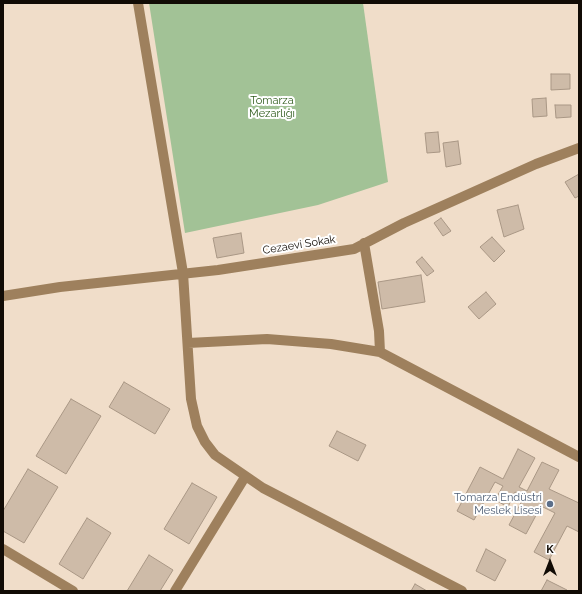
<!DOCTYPE html>
<meta charset="utf-8">
<style>
body{margin:0}
#map{position:relative;width:582px;height:594px;overflow:hidden;background:#f0ddc9;font-family:Raleway,sans-serif}
canvas{display:block}
.frame{position:absolute;inset:0;border:4px solid #110b05;pointer-events:none}
.north{position:absolute;left:530px;top:542px;width:40px;height:40px;-webkit-text-stroke:3px #fff;paint-order:stroke;rotate:0deg;font-size:11px;font-weight:700;line-height:16px;text-align:center;color:#110b05}
.north::after{content:'';display:block;margin:auto;width:14px;height:18px;background:#110b05;clip-path:polygon(50% 0,100% 100%,50% 72%,0 100%)}
</style>
<div id="map">
<canvas width="582" height="594"></canvas>
<div class="frame"></div>
<div class="north">K</div>
</div>
<script>
const ctx = document.querySelector('canvas').getContext('2d');
ctx.lineJoin = 'round';
function paint(path, color) { ctx.fillStyle = color; ctx.fill(path, 'evenodd'); }
const toPath = rows => new Path2D(rows.map(r => 'M' + r).join(''));
function strokePath(path, color, width, dash) { ctx.strokeStyle = color; ctx.lineWidth = width; ctx.lineCap = dash ? 'butt' : 'round'; ctx.setLineDash(dash || []); ctx.stroke(path); }
function drawText(font, color, halo, rows, align = 'center') {
  ctx.font = font + ' Raleway,sans-serif'; ctx.lineWidth = 4; ctx.setLineDash([]); ctx.textBaseline = 'middle'; ctx.strokeStyle = halo; ctx.fillStyle = color; for (const [text, x, y, turn = 0] of rows) {
    ctx.save(); ctx.translate(x, y); ctx.rotate((+turn || 0) * Math.PI / 180); ctx.textAlign = isNaN(turn) ? turn : align; if (halo) ctx.strokeText(text, 0, 0); ctx.fillText(text, 0, 0); ctx.restore();
  }
}
const green = toPath([
 [149,3,363,3,388,182,318,205,185,233]
]);
const building = toPath([
 [551,74,570,74,570,89,551,90,551,74],
 [546,98,547,116,533,117,532,99,546,98],
 [555,105,571,105,571,117,556,118,555,105],
 [438,132,440,152,427,153,425,133,438,132],
 [458,141,461,164,446,167,443,143,458,141],
 [579,174,579,196,575,198,565,182,579,174],
 [518,205,524,229,504,237,497,210,518,205],
 [441,218,451,231,443,236,434,223,441,218],
 [241,233,244,253,217,258,213,238,241,233],
 [492,237,505,251,494,262,480,247,492,237],
 [422,257,434,271,427,276,416,262,422,257],
 [421,275,425,302,382,309,378,282,421,275],
 [486,292,496,304,479,319,468,307,486,292],
 [124,382,170,409,155,434,109,407,124,382],
 [71,399,101,416,66,474,36,456,71,399],
 [337,431,366,445,358,461,329,446,337,431],
 [518,449,535,458,519,487,527,491,542,462,559,470,549,489,579,503,579,532,567,526,549,560,534,552,555,513,541,506,526,534,509,525,524,497,515,492,508,507,495,500,503,486,495,482,474,520,457,511,480,467,503,479,518,449],
 [28,469,58,487,24,543,3,531,3,511,28,469],
 [192,483,217,497,189,544,164,529,192,483],
 [87,518,111,533,83,579,59,564,87,518],
 [486,549,506,560,495,581,476,571,486,549],
 [149,555,173,570,160,591,127,591,149,555],
 [547,580,567,590,566,591,541,591,547,580],
 [415,584,427,591,411,591,415,584]
]);
const street = toPath([
 [138,3,183,273,191,399,197,426,205,442,215,455,263,488,462,591],
 [364,243,379,331,380,352,579,457],
 [3,296,60,287,218,270,354,249,404,223,536,164,579,148],
 [188,343,267,339,331,344,380,352],
 [3,549,73,591],
 [175,591,245,477]
]);
const markers = [
 [550,504,4,"#5c6f8a"]
];
const parkNames = [
 ["Tomarza",272,101],
 ["Mezarlığı",272,114]
];
const streetNames = [
 ["Cezaevi Sokak",299,245,-9]
];
const serviceNames = [
 ["Tomarza Endüstri",542,498],
 ["Meslek Lisesi",542,511]
];
paint(green, '#a2c296');
paint(building, '#cebba8');
strokePath(building, '#a99785', 1);
strokePath(street, '#9e805d', 10);
for (const [x, y, r, color] of markers) { const dot = new Path2D(); dot.arc(x, y, r, 0, 2 * Math.PI); ctx.fillStyle = color; ctx.fill(dot); strokePath(dot, '#fff', 1.5); }
drawText('11px', '#2e5b1b', '#fff', parkNames);
drawText('11px', '#110b05', '#fff', streetNames);
drawText('11px', '#4e5e75', '#fff', serviceNames, 'right');
</script>
